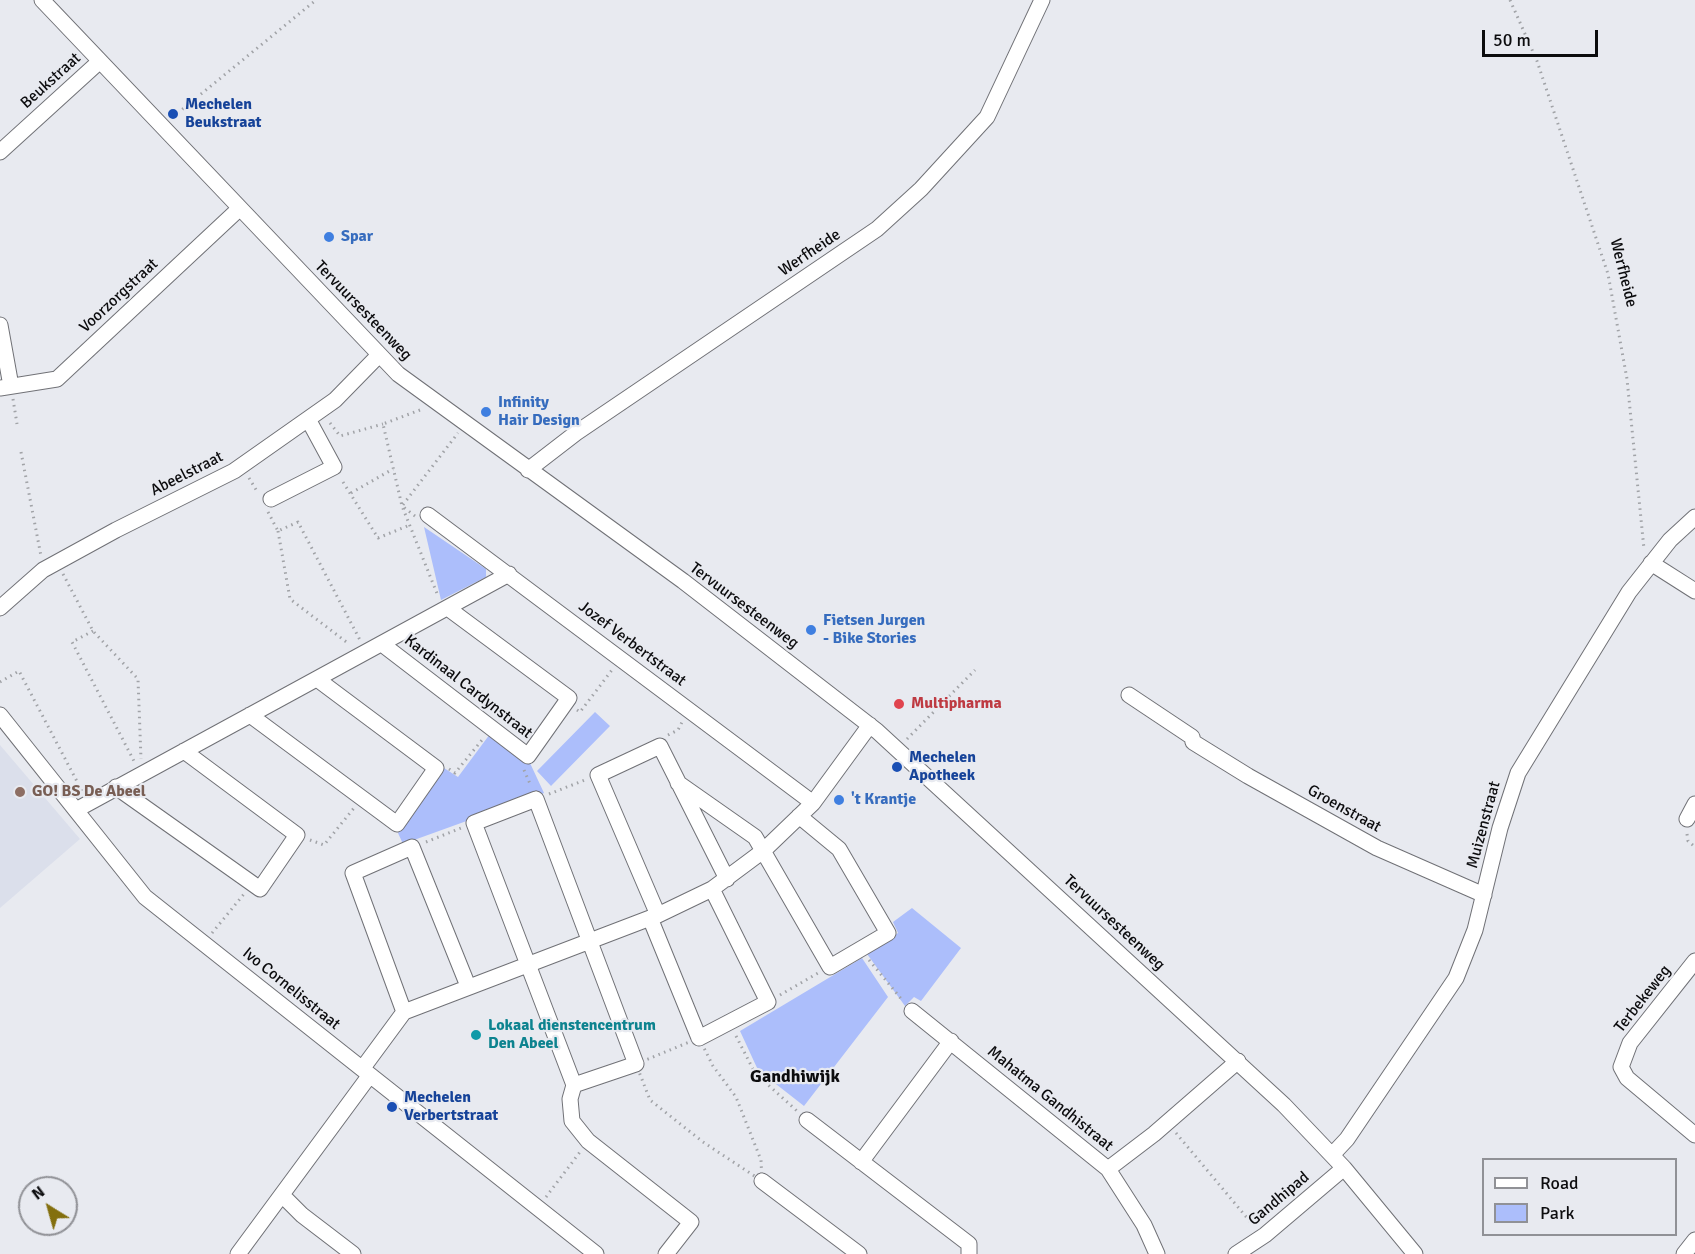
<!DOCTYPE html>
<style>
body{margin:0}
#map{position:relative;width:1695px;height:1254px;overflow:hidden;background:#e8eaf0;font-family:Signika,sans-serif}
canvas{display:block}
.legend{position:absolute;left:1482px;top:1158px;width:195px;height:78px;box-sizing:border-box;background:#e8eaf0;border:2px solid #909196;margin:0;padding:8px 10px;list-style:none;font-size:18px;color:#0c0c0e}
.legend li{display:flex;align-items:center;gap:12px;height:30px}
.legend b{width:30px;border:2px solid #909196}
.north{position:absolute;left:18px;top:1176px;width:60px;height:60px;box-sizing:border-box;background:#e8eaf0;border:2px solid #909196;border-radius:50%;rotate:323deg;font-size:16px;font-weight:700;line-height:24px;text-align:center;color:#0c0c0e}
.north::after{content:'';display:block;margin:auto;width:21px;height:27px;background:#836f0e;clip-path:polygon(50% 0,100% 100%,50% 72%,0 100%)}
.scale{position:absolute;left:1482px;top:30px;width:116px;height:27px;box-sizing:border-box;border:3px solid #0c0c0e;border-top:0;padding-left:8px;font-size:18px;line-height:21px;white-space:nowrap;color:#0c0c0e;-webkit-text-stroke:4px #e8eaf0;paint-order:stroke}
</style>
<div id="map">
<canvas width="1695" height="1254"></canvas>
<ul class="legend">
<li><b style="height:8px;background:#fff"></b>Road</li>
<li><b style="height:16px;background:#acbefb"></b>Park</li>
</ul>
<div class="north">N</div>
<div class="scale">50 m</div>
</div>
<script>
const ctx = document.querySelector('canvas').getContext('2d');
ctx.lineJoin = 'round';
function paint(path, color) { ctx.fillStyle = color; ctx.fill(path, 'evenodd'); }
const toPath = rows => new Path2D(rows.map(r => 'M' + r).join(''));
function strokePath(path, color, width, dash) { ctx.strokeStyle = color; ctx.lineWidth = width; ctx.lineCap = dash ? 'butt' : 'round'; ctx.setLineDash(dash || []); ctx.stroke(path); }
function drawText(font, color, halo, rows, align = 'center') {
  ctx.font = font + ' Signika,sans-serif'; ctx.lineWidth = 4.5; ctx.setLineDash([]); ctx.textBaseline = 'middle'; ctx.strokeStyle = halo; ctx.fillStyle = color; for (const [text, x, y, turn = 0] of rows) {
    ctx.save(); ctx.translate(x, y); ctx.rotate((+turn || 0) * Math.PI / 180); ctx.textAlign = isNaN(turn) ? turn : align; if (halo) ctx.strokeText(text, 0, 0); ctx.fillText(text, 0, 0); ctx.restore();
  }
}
const built = toPath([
 [0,745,80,839,0,908]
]);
const green = toPath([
 [424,527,486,569,486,577,441,600],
 [595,712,610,726,551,786,537,771],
 [490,734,530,763,544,793,403,844,398,833,444,768,458,777],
 [912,908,961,948,921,1001,914,997,905,1006,867,954,898,933,893,922],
 [862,958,888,997,804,1106,758,1070,740,1031]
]);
const path = toPath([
 [1510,0,1537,61,1608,274,1627,379,1644,549],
 [173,117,316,0],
 [13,399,17,424],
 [420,410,383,424,402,506,438,596],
 [330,423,340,436,383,424],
 [21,452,41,556],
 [249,478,258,493],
 [343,482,378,538,410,525],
 [351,493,393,469],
 [268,512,278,531,298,522,360,640],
 [415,516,402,506,458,433],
 [278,531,290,599,349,644],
 [63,574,93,631,138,679,141,759],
 [93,631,72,642,135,763],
 [0,682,19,671,82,791],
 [577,710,580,712,612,670],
 [668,735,678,730,682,722],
 [907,739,975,670],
 [449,769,455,773,482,740],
 [524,770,531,786],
 [549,794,585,780],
 [1687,834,1688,841,1695,847],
 [310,840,324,845,354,808],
 [426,842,461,828],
 [212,933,244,894],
 [869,960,903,1001],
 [780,995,818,973],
 [736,1036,755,1073,797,1111],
 [699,1038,713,1066,736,1097,761,1160,762,1181,703,1142,650,1100,636,1064,699,1038],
 [1176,1133,1253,1225],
 [546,1197,580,1152]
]);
const minor = toPath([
 [42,0,398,374,683,581,877,731,1284,1105,1344,1168,1415,1254],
 [0,152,100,61],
 [0,325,11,386],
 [0,388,57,379,240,208],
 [528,470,576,433,877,229,921,189,987,117,1042,0],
 [271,499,334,467,308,419],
 [428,515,813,803],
 [1651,563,1695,591],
 [0,608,43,570,116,530,234,471,335,400,379,355],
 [382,644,528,756,569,698,449,609],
 [1129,695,1192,737,1193,742,1248,776,1377,848,1484,895],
 [0,715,145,897,596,1254],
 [250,715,397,824,436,768,317,679],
 [678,783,755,837,830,967,888,933,839,849,799,816],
 [116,787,260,889,297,835,184,751],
 [536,799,636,1064,574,1085,474,823,536,799],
 [76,810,509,574],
 [1687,819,1695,804],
 [658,915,598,775,660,746,727,879],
 [650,918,699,1038,768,1002,712,889],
 [1695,961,1630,1043,1621,1067,1627,1078,1695,1135],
 [912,1011,1108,1169,1144,1225,1157,1254],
 [404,1012,353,873,412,847,468,986],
 [362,1069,404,1012,658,915,712,889,763,851,813,803,870,725],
 [574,1085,570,1099,572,1121,588,1141,691,1222,666,1254],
 [807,1120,969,1244,969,1254],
 [1332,1155,1347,1139,1456,978,1475,930,1500,828,1518,773,1629,592,1670,540,1695,517],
 [861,1162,951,1041],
 [1108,1169,1154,1134,1238,1061],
 [762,1181,859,1254],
 [282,1195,302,1215,353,1254],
 [238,1254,370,1075],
 [1236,1254,1265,1235,1344,1168],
 [1684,1254,1695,1240]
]);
const markers = [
 [173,114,6,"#1a4fb4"],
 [329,237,6,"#3f7fe0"],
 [486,412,6,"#3f7fe0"],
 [811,630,6,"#3f7fe0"],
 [899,704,6,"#e0444e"],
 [897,767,6,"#1a4fb4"],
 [20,792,6,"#8d6e63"],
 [839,800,6,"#3f7fe0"],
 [476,1035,6,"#0f9aa8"],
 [392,1107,6,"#1a4fb4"]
];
const streetNames = [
 ["Beukstraat",51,81,-42],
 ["Werfheide",810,253,-34],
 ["Werfheide",1623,273,76],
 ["Voorzorgstraat",119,296,-43],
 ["Tervuursesteenweg",363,311,46],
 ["Abeelstraat",187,474,-27],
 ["Tervuursesteenweg",744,606,37],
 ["Jozef Verbertstraat",632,644,37],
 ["Kardinaal Cardynstraat",468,687,38],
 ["Groenstraat",1344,809,29],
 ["Muizenstraat",1484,825,-75],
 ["Tervuursesteenweg",1114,923,43],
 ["Ivo Cornelisstraat",291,989,39],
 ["Terbekeweg",1643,999,-52],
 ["Mahatma Gandhistraat",1050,1099,39],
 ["Gandhipad",1279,1199,-40]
];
const transitNames = [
 ["Mechelen",185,105],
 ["Beukstraat",185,123],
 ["Mechelen",909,758],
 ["Apotheek",909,776],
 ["Mechelen",404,1098],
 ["Verbertstraat",404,1116]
];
const shopNames = [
 ["Spar",341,237],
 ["Infinity",498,403],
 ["Hair Design",498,421],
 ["Fietsen Jurgen",823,621],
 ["- Bike Stories",823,639],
 ["'t Krantje",851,800]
];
const healthNames = [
 ["Multipharma",911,704]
];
const educationNames = [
 ["GO! BS De Abeel",32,792]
];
const cultureNames = [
 ["Lokaal dienstencentrum",488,1026],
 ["Den Abeel",488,1044]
];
const neighbourhoodNames = [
 ["Gandhiwijk",795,1077]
];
paint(built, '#dbdfeb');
paint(green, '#acbefb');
strokePath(minor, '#707176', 17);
strokePath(path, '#a1a3a7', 3, [1.5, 4.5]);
strokePath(minor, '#fff', 15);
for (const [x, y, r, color] of markers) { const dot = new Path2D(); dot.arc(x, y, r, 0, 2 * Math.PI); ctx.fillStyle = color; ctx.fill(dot); strokePath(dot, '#e8eaf0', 2); }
drawText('16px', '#0c0c0e', '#e8eaf0', streetNames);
drawText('bold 16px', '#164399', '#e8eaf0', transitNames, 'left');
drawText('bold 16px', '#366cbe', '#e8eaf0', shopNames, 'left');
drawText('bold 16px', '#be3a42', '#e8eaf0', healthNames, 'left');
drawText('bold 16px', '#785e54', '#e8eaf0', educationNames, 'left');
drawText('bold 16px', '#0d838f', '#e8eaf0', cultureNames, 'left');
drawText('bold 18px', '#0c0c0e', '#e8eaf0', neighbourhoodNames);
</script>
